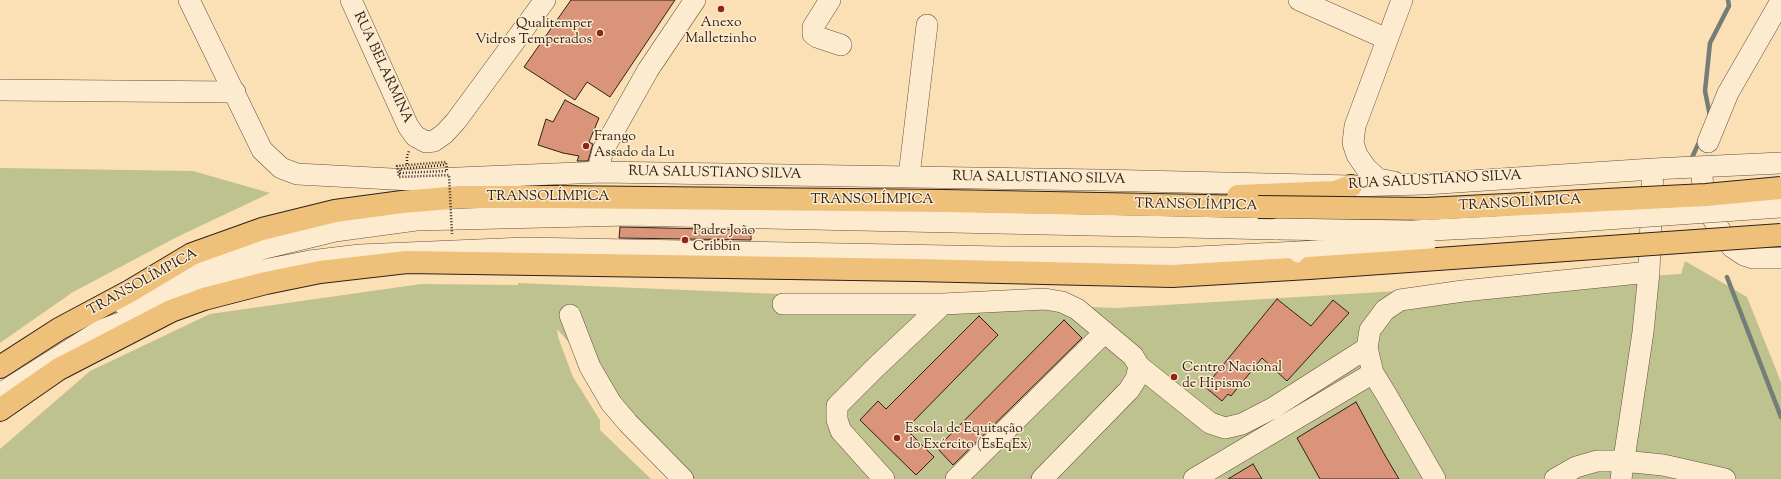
<!DOCTYPE html>
<meta charset="utf-8">
<style>
body{margin:0}
canvas{display:block;background:#fce0b5}
</style>
<canvas width="1781" height="479"></canvas>
<script>
const ctx = document.querySelector('canvas').getContext('2d');
ctx.lineJoin = 'round';
function paint(path, color) { ctx.fillStyle = color; ctx.fill(path, 'evenodd'); }
const toPath = rows => new Path2D(rows.map(r => 'M' + r).join(''));
function strokePath(path, color, width, dash) { ctx.strokeStyle = color; ctx.lineWidth = width; ctx.lineCap = dash ? 'butt' : 'round'; ctx.setLineDash(dash || []); ctx.stroke(path); }
function drawText(font, color, halo, rows, align = 'center') {
  ctx.font = font + ' "Sorts Mill Goudy",serif'; ctx.lineWidth = 3; ctx.setLineDash([]); ctx.textBaseline = 'middle'; ctx.strokeStyle = halo; ctx.fillStyle = color; for (const [text, x, y, turn = 0] of rows) {
    ctx.save(); ctx.translate(x, y); ctx.rotate((+turn || 0) * Math.PI / 180); ctx.textAlign = isNaN(turn) ? turn : align; if (halo) ctx.strokeText(text, 0, 0); ctx.fillText(text, 0, 0); ctx.restore();
  }
}
const green = toPath([
 [0,168,193,171,270,193,177,237,73,292,0,343],
 [1685,261,1747,297,1781,382,1781,479,690,479,557,329,558,337,573,377,600,420,600,430,651,479,0,479,0,449,90,371,210,314,421,284,518,285,518,283,1115,308,1681,274]
]);
const stream = toPath([
 [1710,116,1705,91,1710,43,1729,6,1728,0],
 [1690,162,1700,140],
 [1727,277,1781,417]
]);
const building = toPath([
 [571,0,675,0,610,97,587,82,575,100,524,67,571,0],
 [565,100,599,118,589,142,593,144,588,161,577,161,579,156,563,153,538,145,546,119,553,122,565,100],
 [620,227,751,230,751,240,619,238,620,227],
 [1277,299,1311,326,1333,300,1349,313,1287,381,1262,358,1231,396,1228,394,1222,401,1205,387,1277,299],
 [979,316,998,335,906,429,934,457,916,475,860,420,878,401,886,409,979,316],
 [1064,320,1082,338,953,465,937,448,1064,320],
 [1356,402,1383,452,1399,479,1320,479,1297,438,1356,402],
 [1253,464,1262,479,1228,479,1253,464]
]);
const path = toPath([
 [407,164,407,156,409,151]
]);
const minor = toPath([
 [189,0,262,150,281,168,297,174,411,180,601,172,1098,180,1351,186,1425,184,1653,169,1781,163],
 [351,0,408,126,415,136,426,142,434,141,444,134,456,121,545,0],
 [830,0,813,27,813,34,817,37,841,45],
 [1299,0,1387,39],
 [0,90,235,92],
 [1708,142,1728,93,1781,1],
 [1701,167,1705,206,1725,238,1732,247,1744,255,1753,258,1781,258],
 [601,172,599,166,603,150,648,70,695,0],
 [909,176,927,25],
 [1394,182,1378,179,1366,168,1357,155,1353,143,1355,126,1402,0],
 [123,304,201,271,261,249,335,231,416,220,628,215,1277,229],
 [783,304,943,304,1045,299,1062,302,1077,309,1133,356,1139,366,1136,379,1129,390,1042,479],
 [570,315,590,367,611,403,628,423,683,479],
 [1139,366,1210,423,1225,428,1242,424,1273,408,1367,348],
 [0,394,101,330,131,319,196,290,264,270,310,261,360,255,525,248,1001,257,1177,258,1299,252],
 [884,479,841,431,837,420,837,406,876,367,943,304],
 [956,479,1104,333],
 [1194,479,1373,373],
 [1435,479,1386,394,1373,373,1367,348,1370,330,1385,310,1400,300,1463,291,1649,272],
 [1555,479,1576,467,1597,461,1623,461,1663,465,1725,479],
 [1621,479,1643,332,1649,272,1653,169]
]);
const highway = toPath([
 [1238,196,1335,192,1351,186],
 [0,367,59,329,130,291,192,254,262,229,335,211,402,202,461,197,552,197,944,201,1258,207],
 [0,410,59,369,171,311,204,299,266,283,320,272,407,262,916,270,1172,276,1309,268]
]);
const pathBridge = toPath([
 [444,165,400,169,400,173,447,171,446,162,397,166,399,177,449,175,452,234]
]);
const minorBridge = toPath([
 [1277,229,1412,231,1492,227,1781,207],
 [1299,252,1425,244]
]);
const highwayBridge = toPath([
 [1258,207,1426,209,1706,195,1781,188],
 [1309,268,1781,235]
]);
const markers = [
 [721,9,4,"#8f2418"],
 [600,33,4,"#8f2418"],
 [586,146,4,"#8f2418"],
 [685,240,4,"#8f2418"],
 [1174,377,4,"#8f2418"],
 [897,438,4,"#8f2418"]
];
const poiNames = [
 ["Anexo",721,24,"center"],
 ["Malletzinho",721,40,"center"],
 ["Qualitemper",592,25,"right"],
 ["Vidros Temperados",592,41,"right"],
 ["Frango",594,138],
 ["Assado da Lu",594,154],
 ["Padre João",693,232],
 ["Cribbin",693,248],
 ["Centro Nacional",1182,369],
 ["de Hipismo",1182,385],
 ["Escola de Equitação",905,430],
 ["do Exército (EsEqEx)",905,446]
];
const streetNames = [
 ["RUA BELARMINA",382,68,65],
 ["RUA SALUSTIANO SILVA",715,174,1],
 ["RUA SALUSTIANO SILVA",1039,179,1],
 ["RUA SALUSTIANO SILVA",1435,181,-3],
 ["TRANSOLÍMPICA",548,198],
 ["TRANSOLÍMPICA",872,201],
 ["TRANSOLÍMPICA",1520,204,-3],
 ["TRANSOLÍMPICA",1196,206,1],
 ["TRANSOLÍMPICA",143,283,-29]
];
paint(green, '#bec28e');
strokePath(stream, '#747d78', 4.5);
paint(building, '#d9947a');
strokePath(building, '#2e2119', 1);
strokePath(minor, '#625140', 22);
strokePath(highway, '#2e2119', 24);
strokePath(path, '#2e2119', 2.5, [1, 2]);
strokePath(minor, '#fdebcf', 21);
strokePath(highway, '#eec07a', 22);
strokePath(minorBridge, '#625140', 22, []);
strokePath(highwayBridge, '#2e2119', 24, []);
strokePath(pathBridge, '#2e2119', 2.5, [1, 2]);
strokePath(minorBridge, '#fdebcf', 21);
strokePath(highwayBridge, '#eec07a', 22);
for (const [x, y, r, color] of markers) { const dot = new Path2D(); dot.arc(x, y, r, 0, 2 * Math.PI); ctx.fillStyle = color; ctx.fill(dot); strokePath(dot, '#fdebcf', 1.5); }
drawText('14px', '#2e2119', '#fdebcf', poiNames, 'left');
drawText('14px', '#2e2119', '#fdebcf', streetNames);
</script>
